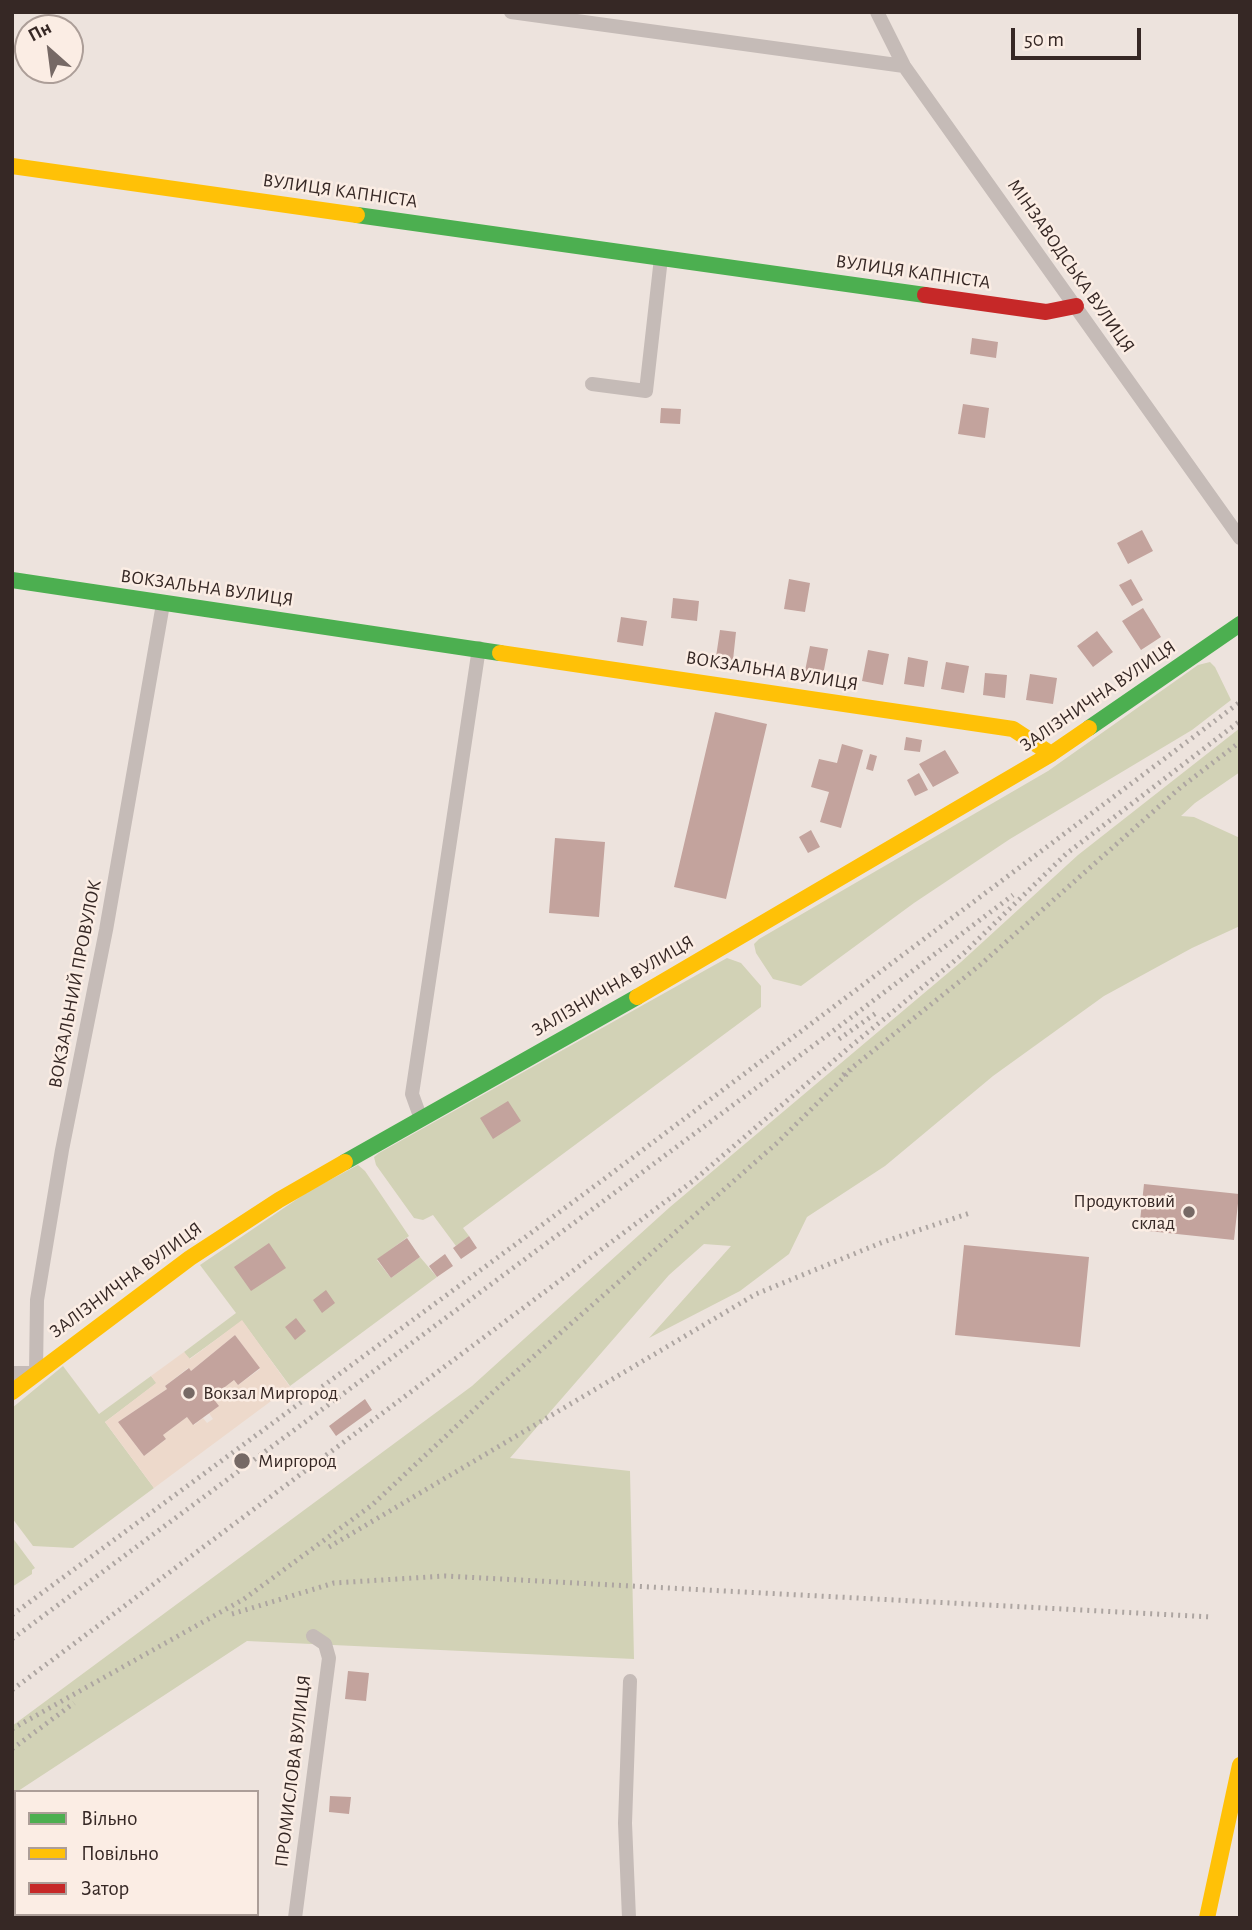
<!DOCTYPE html>
<meta charset="utf-8">
<style>
body{margin:0}
#map{position:relative;width:1252px;height:1930px;overflow:hidden;background:#ede3dd;font-family:"Alegreya Sans",sans-serif}
canvas{display:block}
.frame{position:absolute;inset:0;border:14px solid #362825;pointer-events:none}
.legend{position:absolute;left:14px;top:1790px;width:245px;height:126px;box-sizing:border-box;background:#fbede4;border:2px solid #ac9e98;margin:0;padding:9px 12px;list-style:none;font-size:21px;color:#362825}
.legend li{display:flex;align-items:center;gap:14px;height:35px}
.legend b{width:35px;border:2px solid #ac9e98}
.north{position:absolute;left:14px;top:14px;width:70px;height:70px;box-sizing:border-box;background:#fbede4;border:2px solid #ac9e98;border-radius:50%;rotate:332deg;font-size:19px;font-weight:700;line-height:28px;text-align:center;color:#362825}
.north::after{content:'';display:block;margin:auto;width:24px;height:32px;background:#766965;clip-path:polygon(50% 0,100% 100%,50% 72%,0 100%)}
.scale{position:absolute;left:1011px;top:28px;width:130px;height:32px;box-sizing:border-box;border:4px solid #362825;border-top:0;padding-left:9px;font-size:21px;line-height:24px;white-space:nowrap;color:#362825;-webkit-text-stroke:5px #fbede4;paint-order:stroke}
</style>
<div id="map">
<canvas width="1252" height="1930"></canvas>
<div class="frame"></div>
<ul class="legend">
<li><b style="height:9px;background:#4caf50"></b>Вільно</li>
<li><b style="height:9px;background:#ffc107"></b>Повільно</li>
<li><b style="height:9px;background:#c62828"></b>Затор</li>
</ul>
<div class="north">Пн</div>
<div class="scale">50 m</div>
</div>
<script>
const ctx = document.querySelector('canvas').getContext('2d');
ctx.lineJoin = 'round';
function paint(path, color) { ctx.fillStyle = color; ctx.fill(path, 'evenodd'); }
const toPath = rows => new Path2D(rows.map(r => 'M' + r).join(''));
function strokePath(path, color, width, dash) { ctx.strokeStyle = color; ctx.lineWidth = width; ctx.lineCap = dash ? 'butt' : 'round'; ctx.setLineDash(dash || []); ctx.stroke(path); }
function drawText(font, color, halo, rows, align = 'center') {
  ctx.font = font + ' "Alegreya Sans",sans-serif'; ctx.lineWidth = 5; ctx.setLineDash([]); ctx.textBaseline = 'middle'; ctx.strokeStyle = halo; ctx.fillStyle = color; for (const [text, x, y, turn = 0] of rows) {
    ctx.save(); ctx.translate(x, y); ctx.rotate((+turn || 0) * Math.PI / 180); ctx.textAlign = isNaN(turn) ? turn : align; if (halo) ctx.strokeText(text, 0, 0); ctx.fillText(text, 0, 0); ctx.restore();
  }
}
const green = toPath([
 [1210,662,1215,667,1231,700,1192,730,1010,839,914,903,801,986,773,979,756,953,754,944,759,939,1048,771,1198,665],
 [1240,728,1240,772,1195,803,1181,816,1194,817,1240,838,1240,926,1192,948,1104,996,993,1076,885,1166,807,1217,789,1254,740,1291,649,1338,731,1246,704,1244,669,1275,510,1458,630,1471,634,1659,247,1641,12,1795,12,1726,472,1386,670,1207,961,962,1078,855],
 [727,958,741,963,761,986,761,1007,463,1228,469,1236,456,1246,433,1215,423,1220,414,1218,376,1165,374,1157,379,1153],
 [358,1165,365,1171,409,1236,377,1260,391,1278,420,1257,437,1277,290,1386,242,1321,189,1359,184,1352,236,1313,200,1265,309,1191],
 [63,1366,99,1414,151,1376,157,1383,105,1422,154,1488,73,1548,33,1546,12,1518,12,1408],
 [12,1537,35,1568,32,1570,32,1574,12,1587]
]);
const plaza = toPath([
 [242,1320,290,1387,154,1488,105,1422,156,1383,151,1376,184,1352,190,1359],
 [235,1335,260,1369,238,1385,234,1380,212,1397,218,1406,209,1413,213,1419,207,1423,203,1418,194,1425,187,1417,163,1435,166,1439,144,1456,118,1422,167,1389,165,1386,188,1368,191,1371]
]);
const building = toPath([
 [972,338,998,342,996,358,970,354],
 [963,404,989,408,985,438,958,434],
 [661,408,681,409,680,424,660,423],
 [1142,530,1153,551,1128,564,1117,543],
 [789,579,810,583,805,612,784,609],
 [1131,579,1143,600,1132,606,1119,585],
 [673,598,699,601,697,621,671,618],
 [1143,608,1161,637,1141,650,1122,621],
 [621,617,647,621,643,646,617,642],
 [720,630,736,632,733,660,716,657],
 [1097,631,1113,652,1093,667,1077,646],
 [810,646,828,649,823,675,805,671],
 [868,650,889,654,883,685,862,681],
 [908,657,928,661,924,687,904,684],
 [946,662,969,666,964,693,941,689],
 [985,673,1007,675,1005,698,983,695],
 [1030,674,1057,678,1053,704,1026,700],
 [715,712,767,724,726,899,674,887],
 [906,737,922,740,920,752,904,750],
 [842,744,863,750,841,828,820,822,829,792,811,787,819,759,837,763],
 [945,750,959,773,933,787,919,764],
 [870,754,877,756,873,771,866,769],
 [919,773,928,790,915,796,907,780],
 [811,830,820,847,808,853,799,837],
 [555,838,605,842,599,917,549,913],
 [508,1101,521,1121,493,1139,480,1118],
 [1144,1184,1239,1194,1234,1240,1139,1230],
 [469,1236,477,1248,461,1259,453,1248],
 [407,1238,420,1257,391,1278,377,1259],
 [269,1243,286,1268,251,1291,234,1267],
 [964,1245,1089,1257,1080,1347,955,1335],
 [445,1254,453,1266,437,1277,429,1266],
 [326,1290,335,1303,322,1313,313,1300],
 [296,1318,306,1331,295,1340,285,1327],
 [235,1335,260,1368,238,1385,234,1380,212,1397,219,1406,193,1425,187,1417,163,1435,166,1439,144,1456,118,1422,167,1389,165,1386,189,1368,191,1371],
 [365,1399,372,1410,336,1436,329,1426],
 [348,1671,369,1673,366,1701,345,1699],
 [330,1796,351,1797,349,1814,329,1812]
]);
const street = toPath([
 [511,12,904,66],
 [877,12,904,66,1240,538],
 [592,384,646,391,661,258],
 [421,1119,412,1094,479,648],
 [12,1373,36,1373,37,1300,62,1150,106,930,163,604],
 [295,1918,329,1658,325,1644,313,1636],
 [629,1918,625,1823,630,1681]
]);
const fast = toPath([
 [357,215,925,295],
 [12,580,500,653],
 [1089,728,1240,624],
 [345,1162,637,997]
]);
const slow = toPath([
 [12,166,357,215],
 [500,653,1013,729,1051,754],
 [637,997,1051,754,1089,728],
 [12,1392,190,1258,279,1200,345,1162],
 [1207,1918,1240,1765]
]);
const jam = toPath([
 [925,295,1046,312,1076,306]
]);
const rail = toPath([
 [839,1039,879,1011],
 [843,1075,980,965,1181,787,1240,742],
 [329,1547,756,1294,883,1242,970,1213],
 [232,1614,334,1583,445,1576,1212,1617],
 [12,1615,592,1188,1240,702],
 [12,1639,833,1031,1013,895],
 [12,1690,693,1181,845,1051,964,953,1066,854,1240,721],
 [12,1729,244,1599,372,1505,493,1392,777,1143,851,1070],
 [12,1749,74,1703]
]);
const markers = [
 [1189,1212,7,"#766965"],
 [189,1393,7,"#766965"],
 [242,1461,9,"#766965"]
];
const streetNames = [
 ["ВУЛИЦЯ КАПНІСТА",340,191,8],
 ["МІНЗАВОДСЬКА ВУЛИЦЯ",1071,266,55],
 ["ВУЛИЦЯ КАПНІСТА",913,272,8],
 ["ВОКЗАЛЬНА ВУЛИЦЯ",207,588,8],
 ["ВОКЗАЛЬНА ВУЛИЦЯ",772,671,9],
 ["ЗАЛІЗНИЧНА ВУЛИЦЯ",1098,696,-34],
 ["ВОКЗАЛЬНИЙ ПРОВУЛОК",75,984,-79],
 ["ЗАЛІЗНИЧНА ВУЛИЦЯ",613,986,-30],
 ["ЗАЛІЗНИЧНА ВУЛИЦЯ",126,1280,-36],
 ["ПРОМИСЛОВА ВУЛИЦЯ",293,1771,-83]
];
const poiNames = [
 ["Продуктовий",1175,1201,"right"],
 ["склад",1175,1223,"right"],
 ["Вокзал Миргород",203,1393],
 ["Миргород",258,1461]
];
paint(green, '#d2d2b6');
paint(plaza, '#edd9cb');
paint(building, '#c3a39d');
strokePath(street, '#c5bbb7', 14);
strokePath(fast, '#4caf50', 16);
strokePath(slow, '#ffc107', 16);
strokePath(jam, '#c62828', 16);
strokePath(rail, '#ada5a1', 5, [2, 5]);
for (const [x, y, r, color] of markers) { const dot = new Path2D(); dot.arc(x, y, r, 0, 2 * Math.PI); ctx.fillStyle = color; ctx.fill(dot); strokePath(dot, '#fbede4', 2.5); }
drawText('19px', '#362825', '#fbede4', streetNames);
drawText('19px', '#362825', '#fbede4', poiNames, 'left');
</script>
